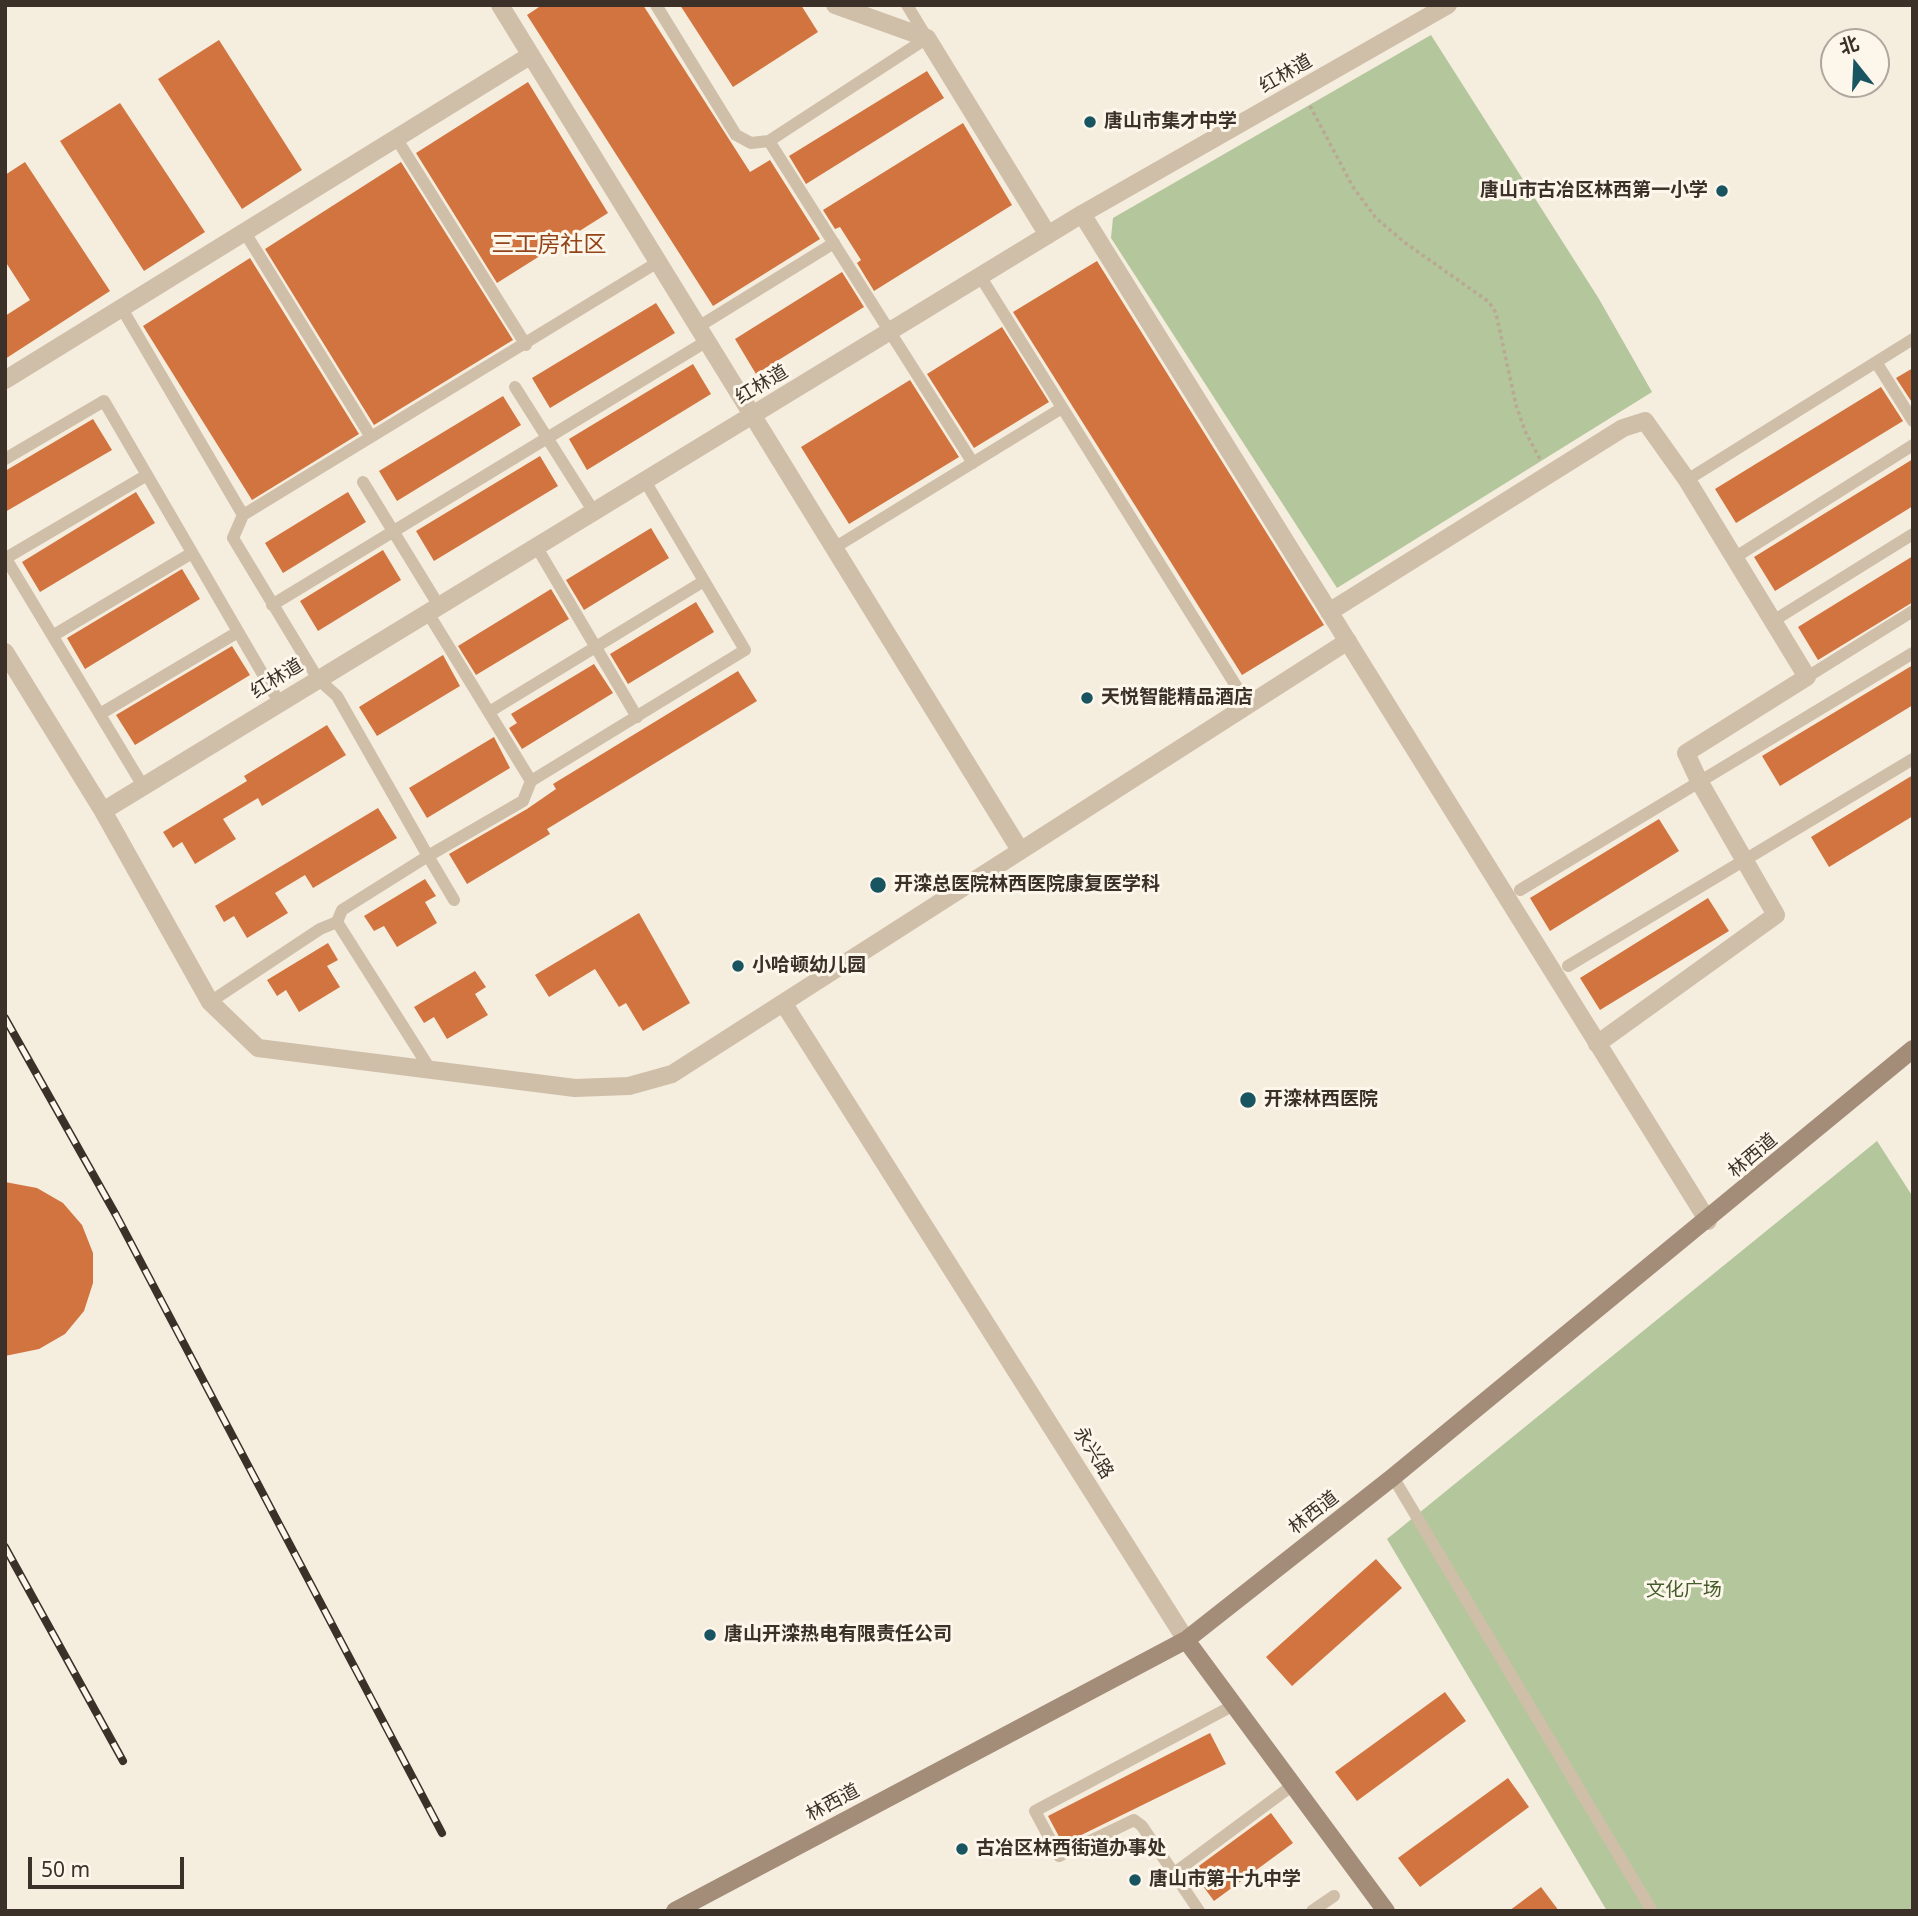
<!DOCTYPE html>
<meta charset="utf-8">
<style>
body{margin:0}
#map{position:relative;width:1918px;height:1916px;overflow:hidden;background:#f5edde;font-family:"Noto Sans","Noto Sans SC",sans-serif}
canvas{display:block}
.frame{position:absolute;inset:0;border:7px solid #3b3129;pointer-events:none}
.north{position:absolute;left:1820px;top:28px;width:70px;height:70px;box-sizing:border-box;background:#fcf6eb;border:2px solid #afa79d;border-radius:50%;rotate:342deg;font-size:19px;font-weight:700;line-height:28px;text-align:center;color:#3b3129}
.north::after{content:'';display:block;margin:auto;width:24px;height:32px;background:#195461;clip-path:polygon(50% 0,100% 100%,50% 72%,0 100%)}
.scale{position:absolute;left:28px;top:1857px;width:156px;height:32px;box-sizing:border-box;border:4px solid #3b3129;border-top:0;padding-left:9px;font-size:21px;line-height:24px;white-space:nowrap;color:#3b3129;-webkit-text-stroke:5px #fcf6eb;paint-order:stroke}
</style>
<div id="map">
<canvas width="1918" height="1916"></canvas>
<div class="frame"></div>
<div class="north">北</div>
<div class="scale">50 m</div>
</div>
<script>
const ctx = document.querySelector('canvas').getContext('2d');
ctx.lineJoin = 'round';
function paint(path, color) { ctx.fillStyle = color; ctx.fill(path, 'evenodd'); }
const toPath = rows => new Path2D(rows.map(r => 'M' + r).join(''));
function strokePath(path, color, width, dash) { ctx.strokeStyle = color; ctx.lineWidth = width; ctx.lineCap = dash ? 'butt' : 'round'; ctx.setLineDash(dash || []); ctx.stroke(path); }
function drawText(font, color, halo, rows, align = 'center') {
  ctx.font = font + ' "Noto Sans","Noto Sans SC",sans-serif'; ctx.lineWidth = 6; ctx.setLineDash([]); ctx.textBaseline = 'middle'; ctx.strokeStyle = halo; ctx.fillStyle = color; for (const [text, x, y, turn = 0] of rows) {
    ctx.save(); ctx.translate(x, y); ctx.rotate((+turn || 0) * Math.PI / 180); ctx.textAlign = isNaN(turn) ? turn : align; if (halo) ctx.strokeText(text, 0, 0); ctx.fillText(text, 0, 0); ctx.restore();
  }
}
const green = toPath([
 [1431,35,1599,299,1652,392,1337,588,1111,238,1113,218],
 [1877,1141,1913,1197,1913,1911,1607,1911,1387,1539]
]);
const building = toPath([
 [542,5,643,5,750,172,770,160,820,239,713,306,527,15],
 [680,5,801,5,818,32,733,87],
 [219,40,302,170,242,209,158,79],
 [927,71,944,98,806,184,789,156],
 [528,82,608,213,497,283,416,153],
 [120,103,205,232,144,271,60,141],
 [963,123,1012,205,874,291,857,263,861,260,840,227,835,229,823,210],
 [25,162,110,291,5,359,5,316,30,300,5,261,5,175],
 [401,162,513,340,374,425,265,249],
 [250,258,359,434,252,500,143,326],
 [1097,261,1324,625,1242,675,1013,312],
 [842,272,864,307,756,374,735,339],
 [656,303,675,333,550,408,532,378],
 [1002,327,1049,402,974,448,927,374],
 [693,364,711,394,587,470,569,439],
 [1913,368,1913,404,1896,378],
 [910,380,959,457,849,524,801,447],
 [1881,387,1903,421,1736,523,1715,489],
 [503,396,521,425,397,501,379,471],
 [93,419,112,450,5,512,5,471],
 [540,456,558,486,434,561,416,531],
 [1913,459,1913,506,1775,591,1754,557],
 [136,492,155,523,40,592,22,562],
 [348,492,366,522,283,573,265,543],
 [651,528,669,558,584,610,566,580],
 [383,550,401,580,318,631,300,601],
 [1913,556,1913,602,1818,660,1798,627],
 [182,569,200,599,85,669,67,638],
 [551,589,569,619,476,675,458,646],
 [696,602,714,632,628,684,610,654],
 [232,646,250,675,135,745,116,715],
 [443,655,460,686,377,736,359,707],
 [594,664,613,693,522,749,509,728,517,723,511,714],
 [1913,665,1913,705,1780,786,1762,756],
 [738,671,757,701,547,829,550,834,467,884,449,854,527,809,556,789,553,784],
 [327,725,346,755,262,806,258,798,223,819,236,839,195,864,182,842,173,848,163,832,247,781,244,776],
 [494,737,510,768,427,818,409,788],
 [1913,775,1913,816,1829,867,1811,837],
 [378,808,397,838,313,888,305,875,275,893,288,913,247,938,234,916,224,922,215,906],
 [1659,819,1679,851,1550,931,1530,898],
 [425,879,436,896,425,902,437,923,397,947,384,926,374,931,364,916],
 [1708,898,1729,931,1600,1010,1580,978],
 [639,913,690,1003,643,1031,626,1003,619,1007,595,969,549,997,535,975],
 [328,943,338,960,327,966,340,987,299,1012,286,990,277,996,267,980],
 [475,971,486,987,475,994,488,1015,447,1039,434,1017,424,1023,414,1007],
 [5,1182,37,1188,63,1203,82,1225,93,1253,93,1283,84,1311,65,1334,39,1349,5,1356],
 [1376,1559,1402,1588,1292,1686,1266,1657],
 [1445,1692,1466,1721,1357,1801,1335,1772],
 [1210,1733,1226,1764,1063,1844,1048,1816],
 [1508,1778,1529,1807,1420,1887,1398,1858],
 [1271,1813,1293,1843,1214,1901,1192,1871],
 [1541,1887,1559,1911,1509,1911]
]);
const path = toPath([
 [1310,106,1353,187,1376,218,1404,242,1489,302,1496,313,1516,405,1525,431,1540,459]
]);
const lane = toPath([
 [656,5,736,135,751,143,769,141,927,38,907,5],
 [396,138,526,345],
 [769,141,973,463],
 [244,231,371,437],
 [980,276,1248,705],
 [121,307,243,515],
 [698,327,834,243],
 [1876,362,1913,421],
 [515,387,594,512],
 [5,459,104,401,279,702],
 [1687,480,1913,339],
 [363,482,439,606],
 [536,546,637,717],
 [834,548,1062,408],
 [5,557,143,786],
 [6,558,147,475],
 [1734,558,1913,445],
 [272,605,707,341],
 [428,613,531,781],
 [1773,621,1913,534],
 [54,635,192,553],
 [1807,677,1913,611],
 [489,712,704,581],
 [100,714,238,632],
 [1520,890,1913,653],
 [454,900,428,856,523,801,531,781,745,650,645,481],
 [1568,966,1913,759],
 [210,1002,320,929,337,922],
 [430,1069,337,922,342,910,428,856,337,696,318,679,233,538,243,515,658,262],
 [1393,1477,1652,1911],
 [1173,1874,1293,1785],
 [1199,1911,1142,1826,1134,1820,1059,1856,1035,1811,1234,1705],
 [1312,1911,1334,1896]
]);
const street = toPath([
 [500,5,1020,850],
 [835,5,927,38,1048,235],
 [1082,214,1708,1221],
 [5,380,531,55],
 [1329,612,1623,428,1645,421,1687,480,1807,677,1686,753,1699,781,1776,915,1597,1044],
 [5,652,103,811,210,1002,258,1048,575,1088,629,1086,672,1074,1348,641],
 [103,811,1082,214,1448,5],
 [784,1004,1186,1640]
]);
const secondary = toPath([
 [1186,1640,1386,1911],
 [675,1911,1186,1640,1393,1477,1913,1049]
]);
const rail = toPath([
 [5,1018,116,1215,442,1833],
 [5,1547,123,1761]
]);
const markers = [
 [1090,122,7,"#195461"],
 [1722,191,7,"#195461"],
 [1087,698,7,"#195461"],
 [878,885,9,"#195461"],
 [738,966,7,"#195461"],
 [1248,1100,9,"#195461"],
 [710,1635,7,"#195461"],
 [962,1849,7,"#195461"],
 [1135,1880,7,"#195461"]
];
const streetNames = [
 ["红林道",1286,74,-30],
 ["红林道",762,385,-31],
 ["红林道",277,679,-32],
 ["林西道",1753,1156,-40],
 ["永兴路",1093,1453,58],
 ["林西道",1314,1513,-38],
 ["林西道",833,1803,-28]
];
const poiNames = [
 ["唐山市集才中学",1104,122],
 ["唐山市古冶区林西第一小学",1708,191,"right"],
 ["天悦智能精品酒店",1101,698],
 ["开滦总医院林西医院康复医学科",894,885],
 ["小哈顿幼儿园",752,966],
 ["开滦林西医院",1264,1100],
 ["唐山开滦热电有限责任公司",724,1635],
 ["古冶区林西街道办事处",976,1849],
 ["唐山市第十九中学",1149,1880]
];
const parkNames = [
 ["文化广场",1684,1591]
];
const quarterNames = [
 ["三工房社区",549,245]
];
paint(green, '#b3c69c');
paint(building, '#d2743f');
strokePath(path, '#bba892', 3.5, [3.5, 3.5]);
strokePath(lane, '#cfbea8', 12);
strokePath(street, '#cfbea8', 18);
strokePath(secondary, '#a38d79', 18);
strokePath(rail, '#3b3129', 8);
strokePath(rail, '#fcf6eb', 5, [16]);
for (const [x, y, r, color] of markers) { const dot = new Path2D(); dot.arc(x, y, r, 0, 2 * Math.PI); ctx.fillStyle = color; ctx.fill(dot); strokePath(dot, '#fcf6eb', 2.5); }
drawText('19px', '#3b3129', '#fcf6eb', streetNames);
drawText('bold 19px', '#3b3129', '#fcf6eb', poiNames, 'left');
drawText('19px', '#445c2a', '#fcf6eb', parkNames);
drawText('23px', '#934519', '#fcf6eb', quarterNames);
</script>
